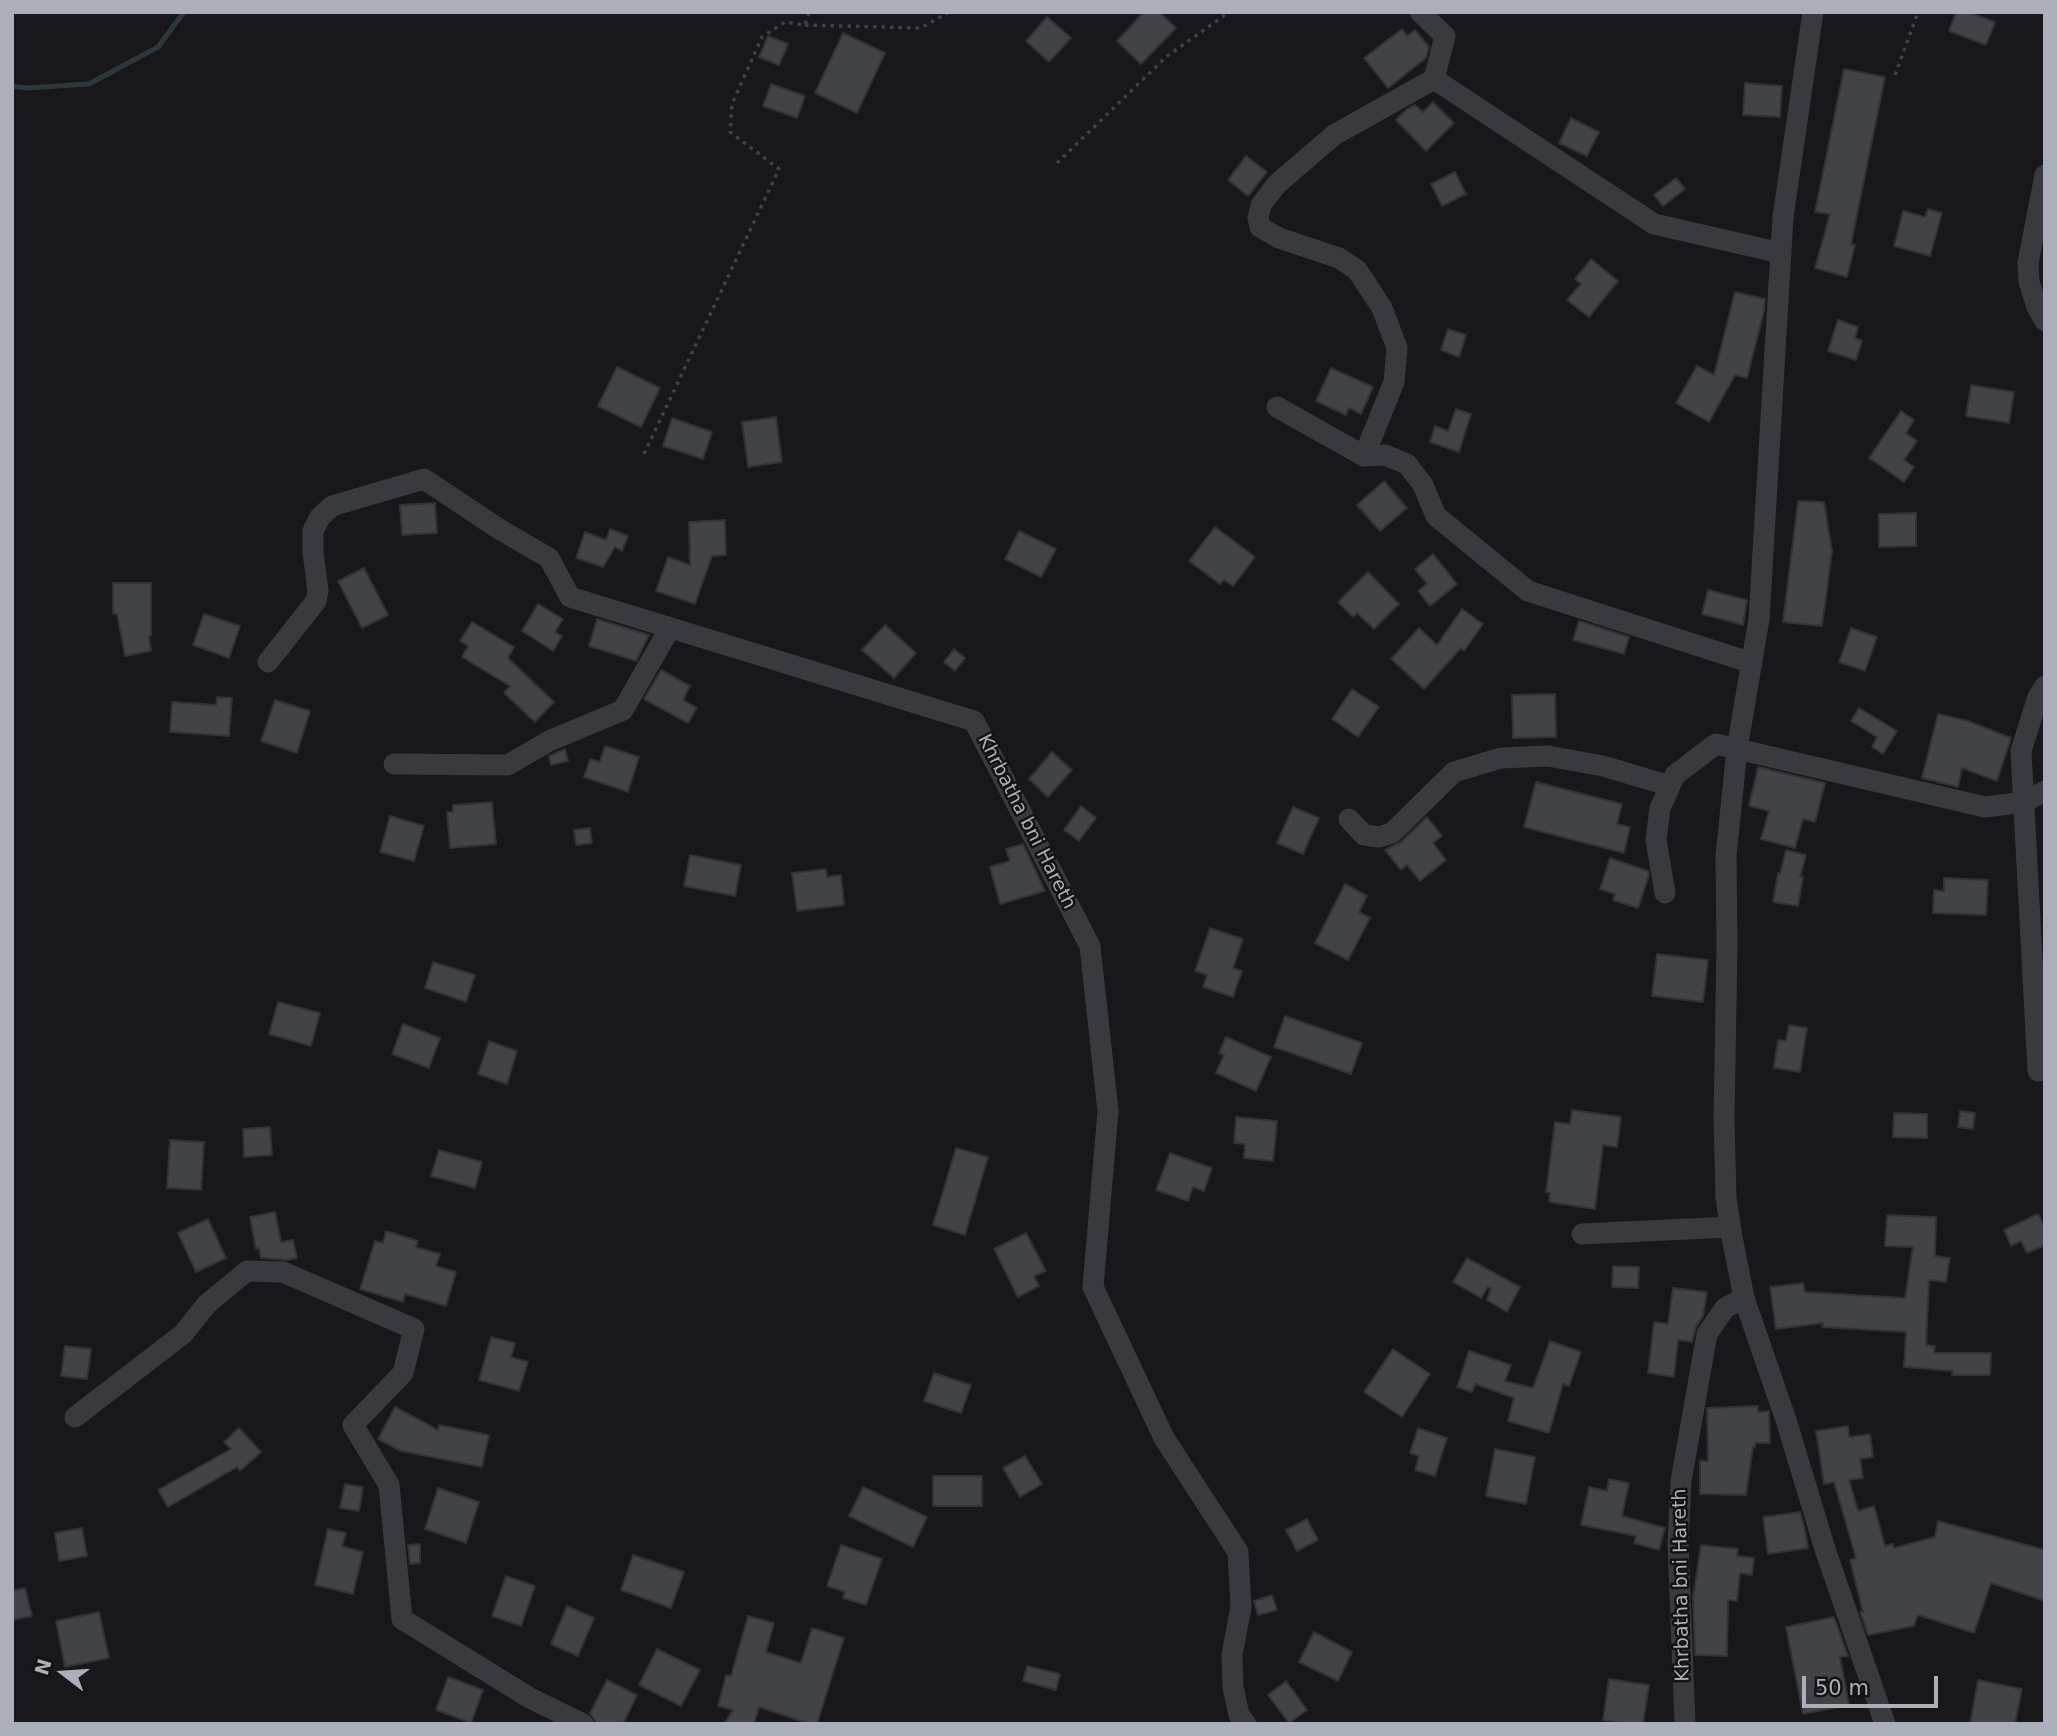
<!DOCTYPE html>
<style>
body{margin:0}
#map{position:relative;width:2057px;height:1736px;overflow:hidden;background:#18181a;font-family:"DejaVu Sans",sans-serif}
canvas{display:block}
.frame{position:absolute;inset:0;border:14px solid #abafb9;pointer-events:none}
.north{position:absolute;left:28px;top:1638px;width:70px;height:70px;-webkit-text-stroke:5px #131315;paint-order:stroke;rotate:287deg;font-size:19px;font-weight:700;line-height:28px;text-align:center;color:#abafb9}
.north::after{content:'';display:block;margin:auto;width:24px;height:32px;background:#abafb9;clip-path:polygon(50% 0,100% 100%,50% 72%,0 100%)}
.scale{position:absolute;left:1802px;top:1676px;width:136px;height:32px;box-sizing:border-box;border:4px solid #abafb9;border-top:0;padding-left:9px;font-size:21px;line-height:24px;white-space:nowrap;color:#abafb9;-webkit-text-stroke:5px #131315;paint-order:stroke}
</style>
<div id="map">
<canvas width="2057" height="1736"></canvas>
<div class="frame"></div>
<div class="north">N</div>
<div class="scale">50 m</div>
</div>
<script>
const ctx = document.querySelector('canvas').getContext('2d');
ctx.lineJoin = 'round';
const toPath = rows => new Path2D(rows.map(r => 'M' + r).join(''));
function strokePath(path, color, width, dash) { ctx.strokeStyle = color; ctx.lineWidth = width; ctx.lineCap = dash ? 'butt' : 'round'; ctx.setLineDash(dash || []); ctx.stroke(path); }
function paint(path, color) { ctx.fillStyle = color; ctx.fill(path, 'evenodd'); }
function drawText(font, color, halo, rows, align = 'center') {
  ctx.font = font + ' "DejaVu Sans",sans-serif'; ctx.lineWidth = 5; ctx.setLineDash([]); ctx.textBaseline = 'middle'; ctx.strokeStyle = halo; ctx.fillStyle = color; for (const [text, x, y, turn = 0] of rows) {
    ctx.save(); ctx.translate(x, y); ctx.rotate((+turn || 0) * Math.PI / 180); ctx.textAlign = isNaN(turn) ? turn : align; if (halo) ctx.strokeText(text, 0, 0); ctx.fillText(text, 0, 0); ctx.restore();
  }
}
const stream = toPath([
 [12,86,27,88,89,84,158,47,184,12]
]);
const building = toPath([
 [1144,12,1159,12,1176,28,1141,64,1117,41,1144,12],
 [1956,12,1968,12,1995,22,1986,45,1949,31,1956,12],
 [1047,17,1071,38,1049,62,1026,41,1047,17],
 [1402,29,1407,36,1415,30,1429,47,1426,58,1388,88,1364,58,1402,29],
 [843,33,885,53,857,113,815,93,843,33],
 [768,36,788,44,779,65,759,57,768,36],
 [1844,69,1885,77,1851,244,1855,245,1847,277,1815,268,1830,214,1815,212,1844,69],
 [1745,83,1782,86,1780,117,1743,115,1745,83],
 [771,84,805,96,797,118,763,106,771,84],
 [1433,102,1454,123,1426,151,1396,120,1407,109,1415,105,1423,112,1433,102],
 [1571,118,1599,132,1587,156,1559,143,1571,118],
 [1246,156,1267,172,1248,196,1228,180,1246,156],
 [1455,172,1466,194,1442,206,1431,184,1455,172],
 [1676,178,1685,189,1663,206,1654,195,1676,178],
 [1928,209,1942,213,1930,256,1894,246,1903,211,1925,217,1928,209],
 [1591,259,1618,281,1589,317,1567,300,1581,284,1575,279,1591,259],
 [1735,292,1765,299,1764,311,1747,378,1735,375,1709,422,1676,403,1697,366,1714,375,1735,292],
 [1838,320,1858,327,1855,338,1862,341,1856,360,1828,351,1838,320],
 [1448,329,1466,335,1459,357,1441,350,1448,329],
 [617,367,660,388,641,427,598,406,617,367],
 [1331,368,1373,387,1361,414,1349,408,1346,415,1316,401,1331,368],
 [1971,385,2014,392,2009,423,1966,416,1971,385],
 [1456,409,1471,414,1459,452,1430,442,1435,426,1448,431,1456,409],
 [1901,411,1914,420,1906,433,1917,441,1904,460,1914,467,1904,482,1869,458,1901,411],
 [776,417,782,462,748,467,742,422,776,417],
 [672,418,712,432,703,459,663,446,672,418],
 [1384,481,1407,508,1380,531,1357,505,1384,481],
 [1798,501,1824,502,1832,551,1822,626,1783,622,1798,501],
 [435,503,437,533,402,535,400,505,435,503],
 [1916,513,1916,546,1879,547,1879,514,1916,513],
 [725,520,726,555,712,556,695,604,656,591,668,557,690,565,689,522,725,520],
 [1215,527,1255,557,1233,586,1224,580,1220,584,1189,561,1215,527],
 [610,529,628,536,622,551,615,547,603,567,576,558,585,532,606,540,610,529],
 [1019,531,1056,549,1041,577,1005,559,1019,531],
 [1433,554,1457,584,1430,606,1418,591,1427,584,1415,569,1433,554],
 [364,568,388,615,362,628,338,581,364,568],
 [1368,572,1399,604,1374,629,1357,613,1353,617,1338,602,1368,572],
 [113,583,151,583,151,635,149,636,151,651,125,656,117,614,113,614,113,583],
 [1708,590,1747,600,1743,625,1702,614,1708,590],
 [538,604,563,619,555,632,562,636,553,651,522,631,538,604],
 [1462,609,1483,624,1464,651,1461,648,1424,689,1391,659,1419,628,1437,645,1462,609],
 [204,614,240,626,229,658,193,645,204,614],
 [597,619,649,635,636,661,589,646,597,619],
 [1579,621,1629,637,1624,654,1573,640,1579,621],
 [472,622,514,647,508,658,554,702,535,722,504,693,510,686,462,657,468,646,460,641,472,622],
 [885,625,916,653,894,678,862,650,885,625],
 [1851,628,1877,637,1865,671,1839,662,1851,628],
 [954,649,965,658,955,671,944,662,954,649],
 [661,670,690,686,683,700,697,708,688,723,644,699,661,670],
 [1352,689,1379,707,1358,737,1332,719,1352,689],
 [1555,694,1556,737,1513,738,1512,695,1555,694],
 [217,697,232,698,229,736,170,732,172,702,216,705,217,697],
 [275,700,310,711,297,753,261,741,275,700],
 [1859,708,1897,731,1883,754,1872,747,1877,737,1851,721,1859,708],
 [1938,714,1968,721,2011,738,1997,781,1962,768,1958,787,1922,778,1938,714],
 [605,746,639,757,628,792,584,777,590,759,600,762,605,746],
 [565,749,568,761,551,765,549,756,565,749],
 [1052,752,1072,770,1048,797,1029,779,1052,752],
 [1758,767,1825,783,1815,822,1803,819,1795,848,1761,839,1769,811,1749,806,1758,767],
 [1536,782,1622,804,1617,824,1630,827,1624,853,1524,827,1536,782],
 [492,802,496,844,450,848,447,812,453,812,453,805,492,802],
 [1081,806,1096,818,1079,841,1064,830,1081,806],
 [1293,807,1319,818,1303,854,1277,843,1293,807],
 [390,816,424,826,414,861,380,852,390,816],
 [1427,817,1442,836,1433,843,1446,860,1420,881,1407,865,1401,870,1385,850,1401,842,1427,817],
 [590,828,592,843,576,845,574,830,590,828],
 [1023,844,1045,891,1000,904,990,867,1010,861,1006,849,1023,844],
 [1786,850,1806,855,1800,877,1803,877,1798,906,1773,902,1778,873,1780,874,1786,850],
 [690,855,741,865,735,896,684,886,690,855],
 [1610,858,1648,871,1649,875,1638,908,1613,900,1615,894,1600,889,1610,858],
 [826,869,827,877,841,875,844,905,797,911,792,873,826,869],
 [1944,878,1988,880,1986,915,1933,913,1934,890,1944,891,1944,878],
 [1345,884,1367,896,1359,912,1370,918,1348,960,1315,943,1345,884],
 [1210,928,1243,939,1233,968,1242,971,1233,997,1203,987,1207,975,1195,971,1210,928],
 [1657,954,1708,960,1703,1002,1652,996,1657,954],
 [433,962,475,975,466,1002,425,988,433,962],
 [278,1002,320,1013,311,1046,269,1034,278,1002],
 [1285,1016,1362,1043,1351,1074,1274,1047,1285,1016],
 [403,1024,440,1038,429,1068,392,1054,403,1024],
 [1789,1025,1807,1028,1800,1072,1774,1068,1778,1040,1786,1041,1789,1025],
 [1226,1037,1271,1057,1256,1091,1216,1073,1224,1055,1219,1053,1226,1037],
 [489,1041,517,1051,507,1084,478,1074,489,1041],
 [1572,1110,1621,1117,1617,1147,1603,1145,1595,1209,1549,1202,1550,1193,1546,1192,1555,1122,1570,1124,1572,1110],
 [1960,1111,1975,1113,1973,1129,1958,1127,1960,1111],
 [1894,1113,1927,1114,1927,1138,1893,1137,1894,1113],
 [1236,1117,1277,1121,1273,1161,1244,1158,1245,1144,1234,1143,1236,1117],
 [270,1127,272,1155,244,1157,243,1129,270,1127],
 [170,1140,204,1142,201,1190,167,1188,170,1140],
 [956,1148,988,1157,965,1235,933,1225,956,1148],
 [439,1150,482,1162,475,1188,431,1176,439,1150],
 [1170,1153,1212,1168,1204,1191,1193,1187,1188,1201,1156,1190,1170,1153],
 [275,1212,281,1242,293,1240,297,1258,287,1260,261,1258,259,1248,256,1249,250,1217,275,1212],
 [2038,1214,2045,1228,2045,1245,2027,1253,2021,1241,2011,1246,2004,1230,2038,1214],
 [1887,1215,1936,1217,1935,1256,1950,1258,1946,1282,1929,1280,1926,1345,1935,1346,1934,1353,1991,1353,1990,1375,1952,1375,1953,1371,1904,1367,1906,1332,1822,1327,1823,1323,1776,1329,1770,1287,1803,1283,1805,1292,1905,1298,1913,1247,1885,1246,1887,1215],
 [208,1219,226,1258,196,1272,178,1233,208,1219],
 [386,1231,418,1241,416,1247,440,1254,436,1266,456,1272,446,1306,405,1294,403,1302,360,1289,375,1241,383,1243,386,1231],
 [1026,1233,1046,1271,1034,1276,1039,1286,1018,1297,994,1249,1026,1233],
 [1467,1258,1520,1287,1507,1312,1487,1300,1491,1288,1488,1287,1481,1298,1453,1282,1467,1258],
 [1613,1266,1639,1267,1638,1288,1612,1287,1613,1266],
 [1673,1288,1707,1292,1703,1316,1696,1327,1692,1342,1678,1340,1674,1377,1648,1373,1654,1322,1668,1324,1673,1288],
 [491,1337,515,1343,511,1357,528,1362,519,1391,479,1380,491,1337],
 [1550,1341,1581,1352,1569,1386,1563,1384,1549,1433,1508,1421,1514,1398,1475,1384,1472,1392,1457,1387,1469,1351,1511,1365,1505,1381,1533,1388,1550,1341],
 [65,1346,91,1349,87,1379,61,1376,65,1346],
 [1393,1349,1430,1374,1402,1417,1364,1392,1393,1349],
 [934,1373,971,1385,961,1413,924,1401,934,1373],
 [1758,1406,1758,1412,1769,1411,1770,1443,1755,1443,1755,1447,1753,1447,1746,1495,1700,1494,1700,1461,1708,1461,1707,1408,1758,1406],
 [395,1407,438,1430,439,1425,489,1435,482,1467,401,1451,378,1439,395,1407],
 [1848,1426,1849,1437,1870,1434,1873,1457,1860,1459,1863,1478,1849,1480,1858,1511,1874,1506,1885,1546,1893,1544,1894,1548,1935,1537,1938,1521,2045,1550,2045,1601,1991,1583,1974,1633,1918,1615,1914,1626,1868,1635,1860,1612,1863,1612,1850,1560,1856,1558,1834,1482,1824,1484,1816,1431,1848,1426],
 [239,1428,261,1452,240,1471,237,1467,168,1507,158,1490,231,1449,224,1442,239,1428],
 [1418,1428,1447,1438,1435,1476,1415,1470,1419,1456,1410,1453,1418,1428],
 [1495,1449,1535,1457,1526,1504,1486,1496,1495,1449],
 [1025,1456,1042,1484,1020,1497,1003,1468,1025,1456],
 [933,1476,982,1476,982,1506,933,1506,933,1476],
 [1609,1479,1629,1483,1622,1516,1665,1528,1659,1550,1634,1543,1636,1536,1581,1525,1589,1487,1607,1491,1609,1479],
 [345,1484,363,1487,359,1511,340,1508,345,1484],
 [863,1487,927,1517,913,1547,849,1516,863,1487],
 [438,1488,479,1502,466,1543,425,1529,438,1488],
 [1800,1512,1805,1530,1808,1548,1768,1554,1763,1517,1800,1512],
 [1307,1519,1318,1540,1297,1551,1286,1530,1307,1519],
 [82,1528,87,1556,59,1561,55,1533,82,1528],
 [328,1529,346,1533,342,1546,363,1552,353,1594,315,1585,328,1529],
 [420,1544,420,1563,410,1564,408,1545,420,1544],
 [841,1545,882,1559,866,1605,843,1598,845,1592,827,1586,841,1545],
 [1701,1545,1738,1549,1737,1556,1754,1558,1752,1575,1740,1573,1737,1601,1728,1600,1727,1656,1695,1655,1693,1598,1701,1545],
 [633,1555,684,1572,671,1608,621,1590,633,1555],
 [506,1576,535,1586,521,1626,492,1616,506,1576],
 [25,1588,32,1616,12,1620,12,1591,25,1588],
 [1272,1595,1277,1610,1258,1615,1254,1601,1272,1595],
 [567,1606,594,1618,578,1656,551,1644,567,1606],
 [99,1612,109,1658,65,1667,56,1621,99,1612],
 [748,1616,774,1623,766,1652,801,1663,812,1628,844,1638,817,1724,810,1724,759,1707,754,1724,724,1724,733,1710,718,1706,726,1675,731,1676,748,1616],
 [1834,1617,1848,1656,1840,1657,1849,1705,1803,1714,1786,1627,1834,1617],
 [1314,1632,1352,1652,1338,1681,1299,1662,1314,1632],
 [657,1649,700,1670,681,1706,639,1685,657,1649],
 [1027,1666,1060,1674,1056,1690,1023,1681,1027,1666],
 [448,1677,483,1690,471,1723,436,1710,448,1677],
 [1609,1679,1649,1685,1643,1724,1626,1724,1603,1720,1609,1679],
 [607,1680,637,1695,623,1724,597,1724,590,1713,607,1680],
 [1978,1680,2022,1689,2015,1724,1970,1724,1978,1680],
 [1286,1681,1307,1710,1289,1723,1268,1695,1286,1681]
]);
const path = toPath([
 [805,25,921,28,949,12],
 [1895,75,1918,12],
 [1057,163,1166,57,1229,12],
 [644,454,779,169,730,132,732,104,762,37,785,22,805,25,809,12]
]);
const minor = toPath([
 [1420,12,1445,36,1434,79,1654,224,1781,253],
 [1813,12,1783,217,1759,619,1737,749,1726,856,1727,946,1724,1118,1726,1198,1732,1237,1744,1298,1786,1420,1825,1549,1885,1724],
 [2045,175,2028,263,2029,282,2037,307,2045,321],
 [1277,407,1364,456,1385,455,1407,464,1423,485,1436,516,1528,591,1752,663],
 [1364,456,1394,382,1397,348,1382,308,1357,270,1339,258,1279,238,1260,227,1258,218,1261,205,1277,184,1334,135,1434,79],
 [268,662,316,601,318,591,313,552,313,531,320,517,332,506,424,479,499,529,549,558,570,597,974,721,1090,946,1108,1111,1093,1287,1164,1438,1238,1552,1241,1607,1232,1655,1233,1687,1239,1715,1246,1724],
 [2045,686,2038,697,2021,751,2038,1071,2045,1070],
 [394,764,508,765,549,741,623,710,670,628],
 [1349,819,1364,835,1379,837,1392,833,1454,772,1501,758,1548,756,1603,766,1670,786],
 [1665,893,1656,840,1660,808,1675,775,1716,744,1985,807,2024,802,2045,791],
 [1582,1234,1730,1227],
 [75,1417,183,1334,207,1304,247,1271,283,1272,414,1329,403,1373,353,1425,389,1485,402,1619,530,1698,583,1724],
 [1685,1724,1678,1543,1681,1481,1707,1334,1725,1308,1744,1298]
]);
const streetNames = [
 ["Khrbatha bni Hareth",1026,822,63],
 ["Khrbatha bni Hareth",1682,1585,-91]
];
strokePath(stream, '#2e363e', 5);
paint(building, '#424347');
strokePath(building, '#323236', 2);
strokePath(path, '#3f4146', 3.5, [3.5, 5]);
strokePath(minor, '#393a3f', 21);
drawText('19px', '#abafb9', '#131315', streetNames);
</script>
